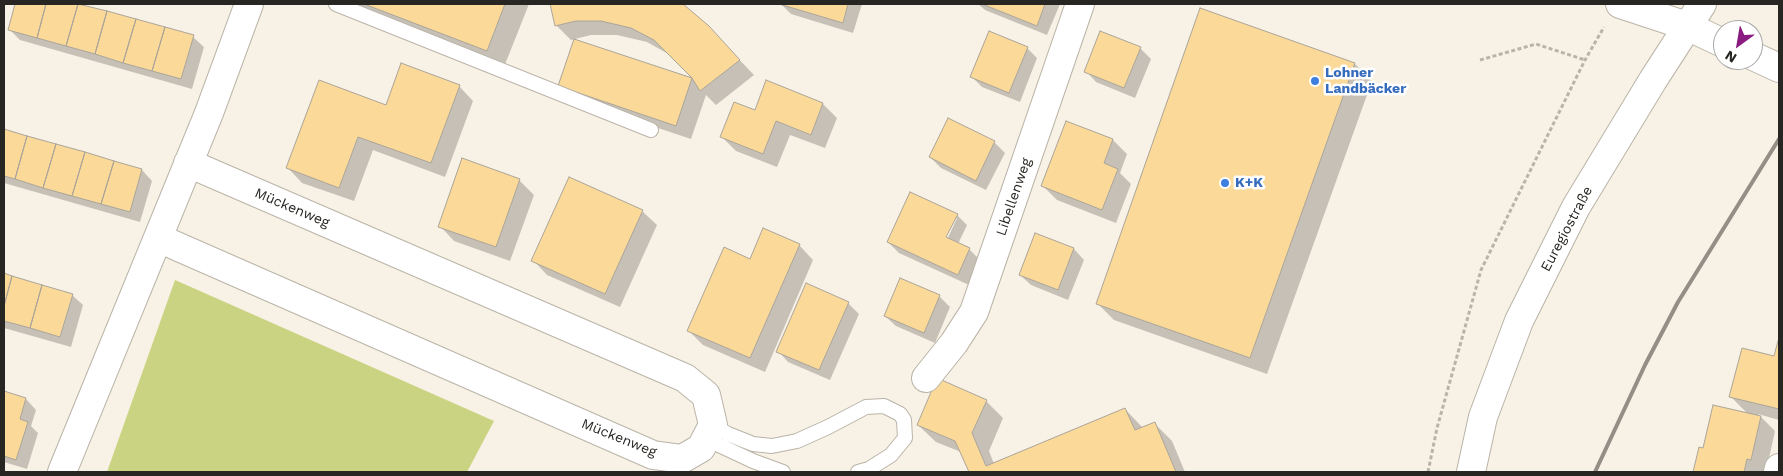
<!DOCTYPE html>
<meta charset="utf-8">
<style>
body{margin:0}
#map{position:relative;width:1783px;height:476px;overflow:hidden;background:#f8f1e5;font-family:"Work Sans",sans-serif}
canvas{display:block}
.frame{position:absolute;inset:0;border:5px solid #282622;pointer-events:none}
.north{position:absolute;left:1713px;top:20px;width:50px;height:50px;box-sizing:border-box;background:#fff;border:1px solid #a9a8a7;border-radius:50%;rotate:212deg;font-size:14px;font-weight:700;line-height:20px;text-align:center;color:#282622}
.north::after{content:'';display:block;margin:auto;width:18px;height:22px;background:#8a1c81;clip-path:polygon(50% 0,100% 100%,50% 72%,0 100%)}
</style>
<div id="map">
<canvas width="1783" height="476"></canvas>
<div class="frame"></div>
<div class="north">N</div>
</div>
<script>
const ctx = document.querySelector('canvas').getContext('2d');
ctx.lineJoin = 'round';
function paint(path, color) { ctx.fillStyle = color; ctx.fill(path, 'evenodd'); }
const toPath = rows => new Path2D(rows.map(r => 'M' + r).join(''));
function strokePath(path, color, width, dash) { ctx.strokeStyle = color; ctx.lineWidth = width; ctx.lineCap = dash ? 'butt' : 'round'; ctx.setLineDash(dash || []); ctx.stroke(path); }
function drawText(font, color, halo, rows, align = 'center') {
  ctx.font = font + ' "Work Sans",sans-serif'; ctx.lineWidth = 5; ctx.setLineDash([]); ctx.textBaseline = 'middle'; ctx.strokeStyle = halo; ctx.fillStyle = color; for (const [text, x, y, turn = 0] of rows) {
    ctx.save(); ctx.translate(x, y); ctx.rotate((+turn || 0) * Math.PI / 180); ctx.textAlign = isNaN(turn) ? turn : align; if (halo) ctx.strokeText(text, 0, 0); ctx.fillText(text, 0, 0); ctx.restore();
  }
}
const green = toPath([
 [175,280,494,421,467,472,107,472]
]);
const shadow = toPath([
 [16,4,77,4,193,37,204,47,192,89,20,40,9,29],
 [358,4,529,4,504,67,370,15],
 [551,4,681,4,708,27,754,75,716,105,706,95,691,139,574,100,560,86,575,40,697,81,670,55,647,42,617,35,591,35,571,40,556,25],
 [781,4,862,4,853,33,791,14],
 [978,4,1060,4,1047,35,985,10],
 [1200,9,1355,64,1372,81,1267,374,1114,320,1097,303],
 [1027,48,1037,58,1020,102,982,87,972,77],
 [1140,48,1151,59,1135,98,1096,82,1086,71],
 [459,86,473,101,445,177,373,150,354,201,302,183,288,168,387,107],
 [823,104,837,118,825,148,790,135,777,167,736,151,722,137,755,111],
 [949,120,994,142,1005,153,986,190,941,168,930,157],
 [1067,122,1113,140,1127,154,1120,173,1131,184,1116,223,1057,200,1042,185],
 [4,130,142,170,152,181,140,222,4,183],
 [519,180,534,195,510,261,454,241,440,226],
 [642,211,657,225,620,307,547,275,533,260],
 [957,215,967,225,958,244,970,250,980,260,969,285,899,253,888,242],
 [954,218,957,218,945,244,942,243],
 [1036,234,1074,249,1084,260,1068,300,1031,285,1020,275],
 [799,245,813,260,765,372,703,345,689,331,751,261],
 [4,275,72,295,83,305,71,347,4,328],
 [939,296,950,307,935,343,896,326,885,316],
 [848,303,859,314,830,380,788,362,778,351],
 [1779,342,1779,420,1758,414,1775,431,1766,472,1694,472,1699,449,1704,450,1748,414,1731,397,1775,357],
 [4,393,26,399,36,410,31,426,38,433,27,469,4,462],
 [986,401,1003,418,989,451,994,464,1125,409,1143,428,1155,424,1172,441,1185,472,970,472,961,452,936,442,918,425]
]);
const building = toPath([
 [15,4,46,4,37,38,8,30,15,4],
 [46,4,78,4,66,46,37,38,46,4],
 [78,4,107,11,95,54,66,46,78,4],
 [364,4,505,4,487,51,364,4],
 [550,4,683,4,709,26,740,60,700,91,692,78,654,40,631,28,601,21,576,21,555,26,550,4],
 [779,4,848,4,843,23,779,4],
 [982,4,1045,4,1037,26,982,4],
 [1200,8,1355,63,1250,358,1096,304,1200,8],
 [107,11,136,19,123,63,95,54,107,11],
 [136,19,165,27,152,71,123,63,136,19],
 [165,27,194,35,181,79,152,71,165,27],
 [989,31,1028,47,1009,93,970,77,989,31],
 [1100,31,1141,47,1124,88,1084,72,1100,31],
 [574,39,692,78,676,126,558,86,574,39],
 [401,63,460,85,431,163,358,137,339,188,286,168,319,80,386,105,401,63],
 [766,80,823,103,811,135,776,121,763,154,720,137,734,102,755,110,766,80],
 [948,118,995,141,976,181,929,157,948,118],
 [1066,121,1113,139,1104,163,1118,169,1102,210,1041,186,1066,121],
 [4,129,27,136,15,179,4,176,4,129],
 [27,136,56,144,43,188,15,179,27,136],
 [56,144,85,152,72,196,43,188,56,144],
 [85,152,114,161,101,204,72,196,85,152],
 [462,158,520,179,496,247,438,227,462,158],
 [114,161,142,169,130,212,101,204,114,161],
 [569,177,643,210,605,294,531,261,569,177],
 [910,192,958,214,946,237,970,248,958,275,887,242,910,192],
 [763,228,800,244,750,358,687,331,724,247,750,259,763,228],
 [1035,233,1074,248,1058,290,1019,275,1035,233],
 [4,273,12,276,4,306,4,273],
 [12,276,42,285,30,328,4,321,4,306,12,276],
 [900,278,940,295,924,333,884,316,900,278],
 [806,283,849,302,819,370,776,352,806,283],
 [42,285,73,294,60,337,30,328,42,285],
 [1778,341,1779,341,1779,409,1729,397,1742,348,1774,356,1778,341],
 [937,378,987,400,972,433,986,466,1125,408,1135,430,1155,422,1176,472,969,472,955,441,917,425,937,378],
 [4,391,26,398,20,419,28,422,16,460,4,456,4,391],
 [1713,405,1761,416,1751,460,1747,459,1744,472,1693,472,1699,447,1703,448,1713,405]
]);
const path = toPath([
 [1480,60,1536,44,1585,60],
 [1428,472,1437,428,1481,270,1585,60,1604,27]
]);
const service = toPath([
 [336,4,651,130],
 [713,425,728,434,753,444,772,446,797,441,828,427,866,407,884,406,900,414,904,420,905,438,891,455,869,469,858,472],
 [706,439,753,461,783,472]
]);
const minor = toPath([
 [1687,26,1723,43],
 [1753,56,1779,68],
 [158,238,653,455,682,459,701,448,713,425,706,395,685,378,188,163],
 [926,378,954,343,974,312,1080,4],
 [62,472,209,113,249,4],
 [1778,472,1779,468]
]);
const tertiary = toPath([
 [1620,4,1687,26]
]);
const secondary = toPath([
 [1471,472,1483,417,1519,321,1576,207,1653,80,1702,4]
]);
const rail = toPath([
 [1595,472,1645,365,1678,302,1779,139]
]);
const markers = [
 [1315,81,5,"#3f7fe0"],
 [1225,183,5,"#3f7fe0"]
];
const shopNames = [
 ["Lohner",1325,73],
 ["Landbäcker",1325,89],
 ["K+K",1235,183]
];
const streetNames = [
 ["Libellenweg",1014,197,-71],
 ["Mückenweg",292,208,23],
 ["Euregiostraße",1567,229,-62],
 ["Mückenweg",619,438,22]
];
paint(green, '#cad381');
paint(shadow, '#0003');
paint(building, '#fbd998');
strokePath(building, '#aaa499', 1);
strokePath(service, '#bab4a8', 16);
strokePath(minor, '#bab4a8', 30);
strokePath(tertiary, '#bab4a8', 30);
strokePath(secondary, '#bab4a8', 30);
strokePath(path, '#b9b4aa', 3, [4, 2.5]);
strokePath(service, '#fff', 14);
strokePath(minor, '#fff', 28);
strokePath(tertiary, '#fff', 28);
strokePath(secondary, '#fff', 28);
strokePath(rail, '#938f87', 4);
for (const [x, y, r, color] of markers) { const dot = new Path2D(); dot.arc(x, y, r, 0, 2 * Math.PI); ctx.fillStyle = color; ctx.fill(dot); strokePath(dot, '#fff', 2); }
drawText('bold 14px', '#366cbe', '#fff', shopNames, 'left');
drawText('14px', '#282622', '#fff', streetNames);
</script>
